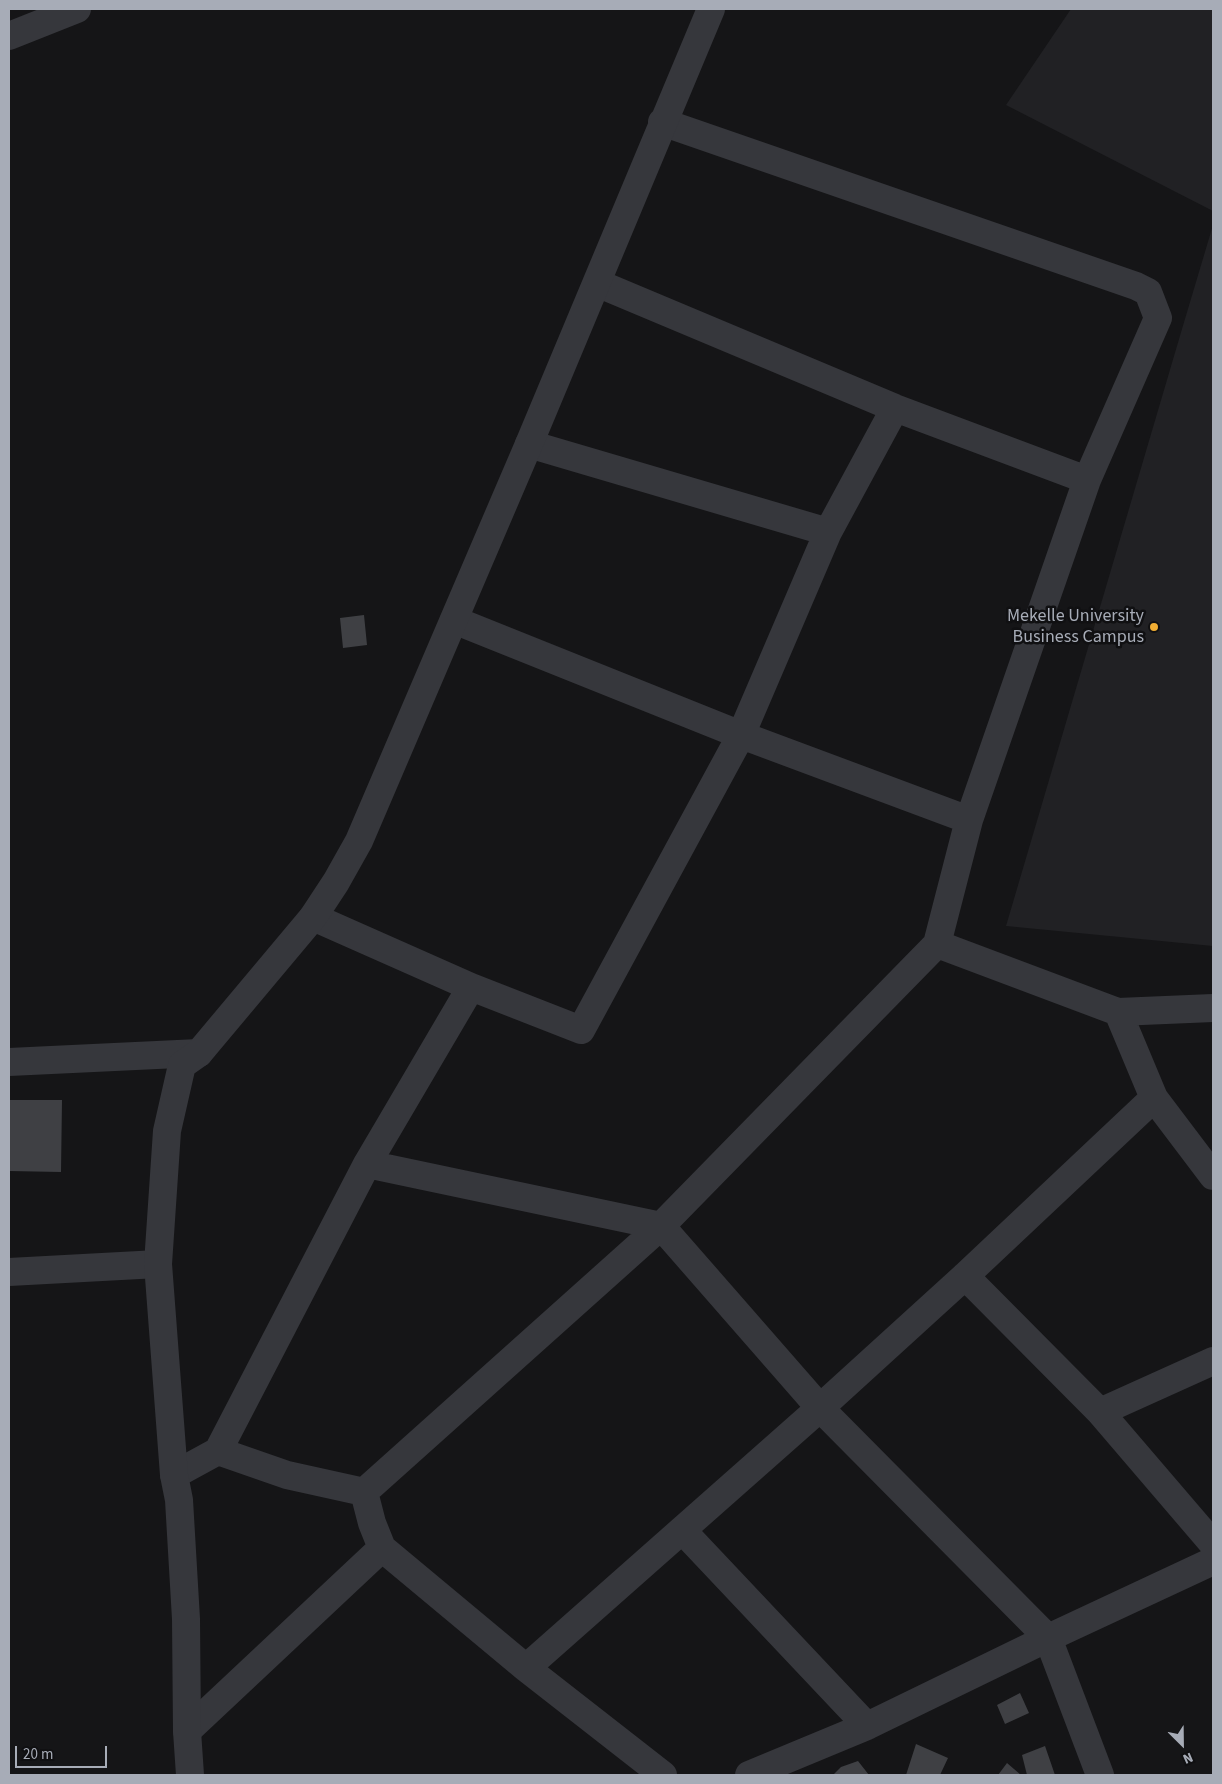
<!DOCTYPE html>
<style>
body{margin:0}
#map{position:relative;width:1222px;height:1784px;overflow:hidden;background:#151517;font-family:"Source Sans 3",sans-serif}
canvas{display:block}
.frame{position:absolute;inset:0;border:10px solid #a7acb7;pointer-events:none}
.north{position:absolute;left:1157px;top:1719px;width:50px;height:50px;-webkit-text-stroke:4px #101012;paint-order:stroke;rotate:157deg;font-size:14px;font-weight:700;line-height:20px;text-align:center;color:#a7acb7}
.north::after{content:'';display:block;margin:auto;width:18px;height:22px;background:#a7acb7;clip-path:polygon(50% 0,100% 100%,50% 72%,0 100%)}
.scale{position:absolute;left:15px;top:1746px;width:92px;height:22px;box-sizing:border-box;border:2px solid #a7acb7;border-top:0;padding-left:6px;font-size:15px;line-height:18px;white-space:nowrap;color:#a7acb7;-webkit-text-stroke:4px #101012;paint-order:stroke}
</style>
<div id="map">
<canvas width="1222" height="1784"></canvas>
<div class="frame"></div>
<div class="north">N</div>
<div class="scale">20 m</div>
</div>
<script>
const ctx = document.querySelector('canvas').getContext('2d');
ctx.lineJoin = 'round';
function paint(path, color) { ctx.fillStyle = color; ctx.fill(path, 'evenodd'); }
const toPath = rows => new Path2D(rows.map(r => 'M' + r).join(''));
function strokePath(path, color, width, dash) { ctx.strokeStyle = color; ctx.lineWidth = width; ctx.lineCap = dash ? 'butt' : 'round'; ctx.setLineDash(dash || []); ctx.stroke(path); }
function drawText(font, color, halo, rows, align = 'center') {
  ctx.font = font + ' "Source Sans 3",sans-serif'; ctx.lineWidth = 5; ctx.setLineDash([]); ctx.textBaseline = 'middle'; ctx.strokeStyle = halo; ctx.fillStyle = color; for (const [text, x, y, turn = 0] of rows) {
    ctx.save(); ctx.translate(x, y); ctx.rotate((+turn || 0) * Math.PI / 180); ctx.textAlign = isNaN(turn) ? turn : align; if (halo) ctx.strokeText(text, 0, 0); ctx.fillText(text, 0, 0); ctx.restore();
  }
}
const built = toPath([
 [1071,9,1213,9,1213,211,1006,105],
 [1213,225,1213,946,1006,926,1182,329]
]);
const building = toPath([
 [364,615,367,645,343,648,340,618],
 [9,1100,62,1100,61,1172,9,1171],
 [1020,1693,1029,1713,1005,1724,997,1705],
 [916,1744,948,1758,940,1775,906,1775],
 [1045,1746,1055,1775,1027,1775,1022,1755],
 [858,1761,869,1775,833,1775,841,1767],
 [1007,1763,1021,1775,998,1775]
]);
const minor = toPath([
 [662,122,1136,286,1148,292,1158,318,1087,480,969,820,937,944,1118,1012,1213,1008],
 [597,283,895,408,1087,480],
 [529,444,828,532],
 [454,620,741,735,969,820],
 [313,917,471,987,581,1030,741,735,828,532,895,408],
 [1118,1012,1154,1098,1213,1176],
 [9,1062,199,1053],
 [367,1164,661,1226,820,1408,1048,1638,1100,1775],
 [9,1272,158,1264],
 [965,1276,1100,1412,1213,1544],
 [1100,1412,1213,1361],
 [218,1451,367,1164,471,987],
 [174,1475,218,1451,287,1475,364,1492,372,1523,382,1548,526,1668,663,1775],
 [364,1492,661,1226,937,944],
 [682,1530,867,1726],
 [526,1668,820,1408,965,1276,1154,1098],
 [187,1731,382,1548],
 [749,1775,867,1726,1048,1638,1213,1561]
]);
const tertiary = toPath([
 [9,36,77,9],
 [190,1775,187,1731,186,1619,179,1500,174,1475,158,1264,167,1131,182,1065,199,1053,313,917,336,882,359,841,529,444,711,9]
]);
const markers = [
 [1154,627,5,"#f0ad33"]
];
const poiNames = [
 ["Mekelle University",1144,617],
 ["Business Campus",1144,638]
];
paint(built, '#212124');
paint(building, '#3f4044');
strokePath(minor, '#36373c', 28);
strokePath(tertiary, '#36373c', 28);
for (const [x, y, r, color] of markers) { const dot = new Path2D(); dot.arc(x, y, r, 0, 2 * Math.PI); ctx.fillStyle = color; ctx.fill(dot); strokePath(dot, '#101012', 2); }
drawText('18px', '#a7acb7', '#101012', poiNames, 'right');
</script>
